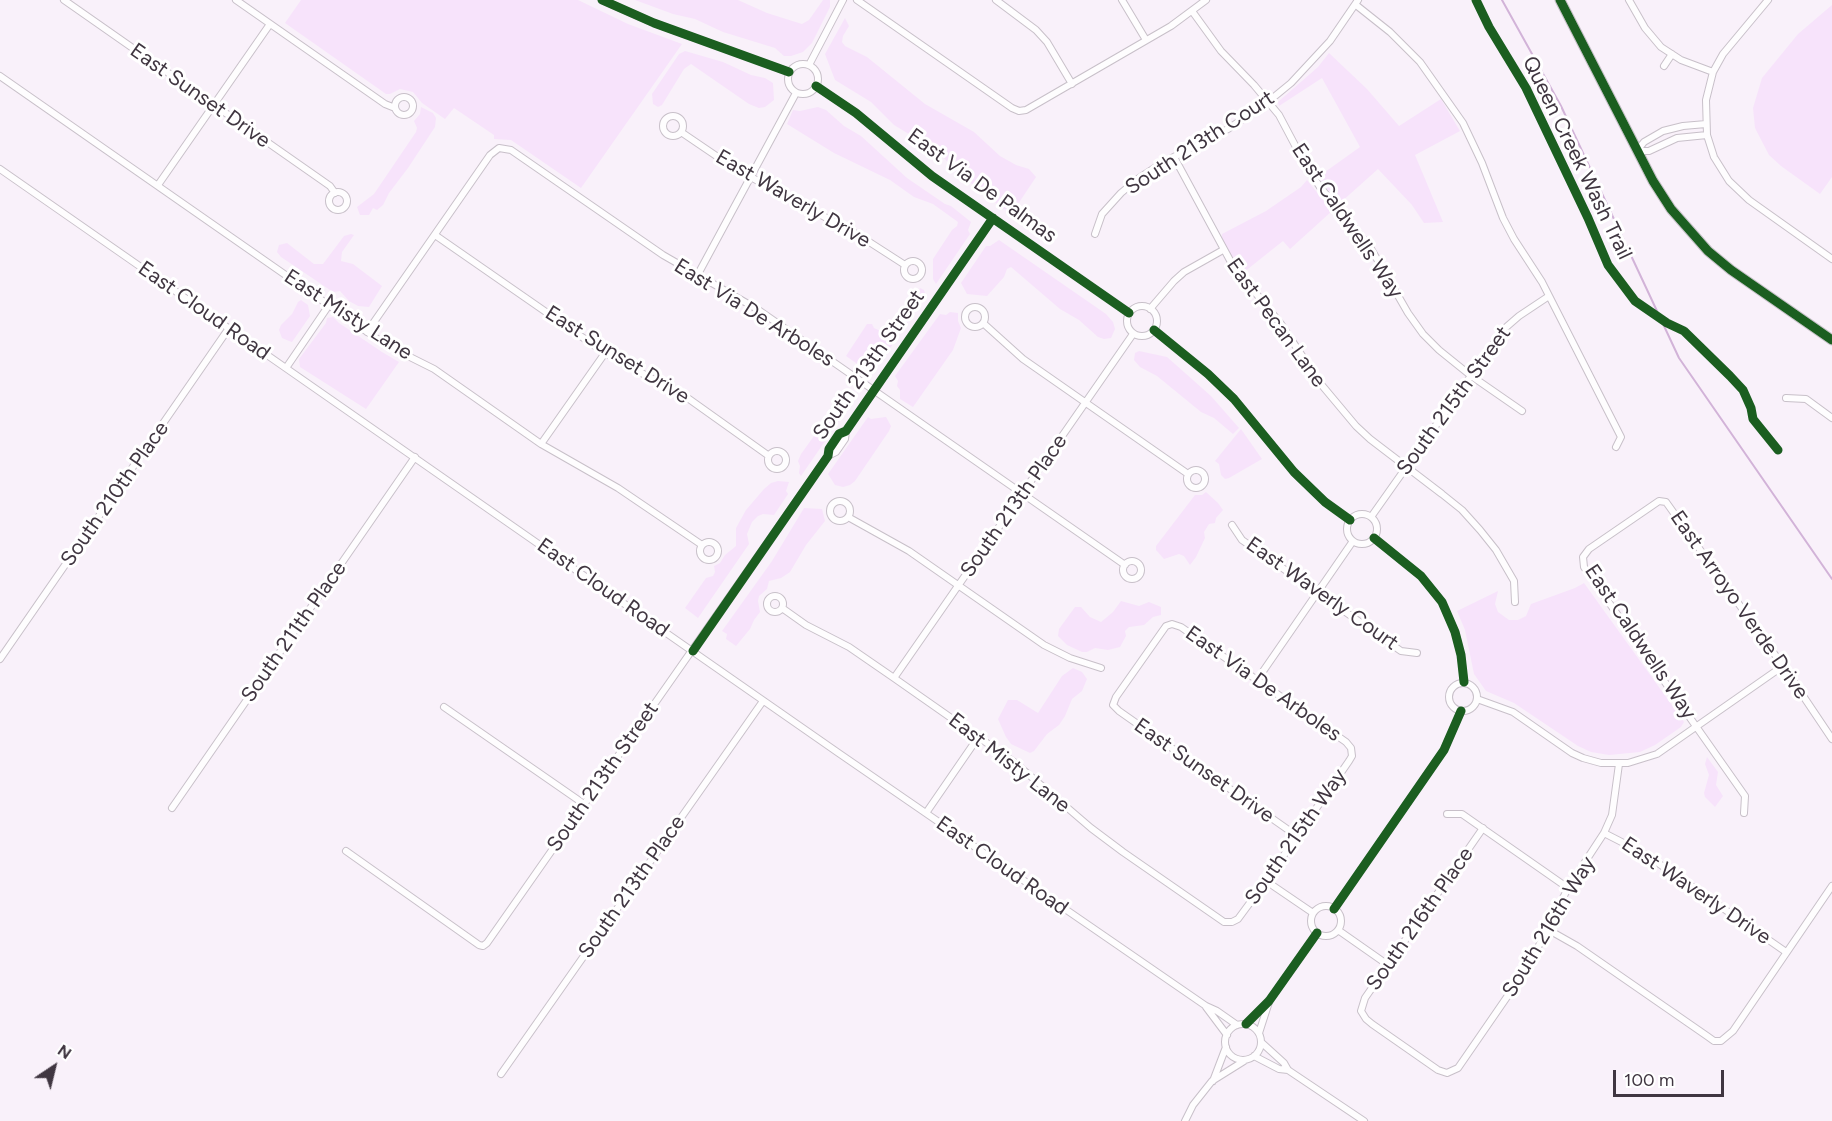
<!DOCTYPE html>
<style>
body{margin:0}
#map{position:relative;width:1832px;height:1121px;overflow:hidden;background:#f9f1fa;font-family:Figtree,sans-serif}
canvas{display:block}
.north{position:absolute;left:24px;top:1037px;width:60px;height:60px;-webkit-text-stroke:4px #fff;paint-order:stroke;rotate:35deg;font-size:16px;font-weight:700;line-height:24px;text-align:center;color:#403641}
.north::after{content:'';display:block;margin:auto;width:21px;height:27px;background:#403641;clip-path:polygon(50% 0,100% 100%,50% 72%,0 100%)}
.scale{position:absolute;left:1613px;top:1070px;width:111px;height:27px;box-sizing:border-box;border:3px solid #403641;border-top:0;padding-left:8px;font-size:18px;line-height:21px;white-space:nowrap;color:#403641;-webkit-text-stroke:4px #fff;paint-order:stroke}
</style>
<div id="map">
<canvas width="1832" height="1121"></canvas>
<div class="north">N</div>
<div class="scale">100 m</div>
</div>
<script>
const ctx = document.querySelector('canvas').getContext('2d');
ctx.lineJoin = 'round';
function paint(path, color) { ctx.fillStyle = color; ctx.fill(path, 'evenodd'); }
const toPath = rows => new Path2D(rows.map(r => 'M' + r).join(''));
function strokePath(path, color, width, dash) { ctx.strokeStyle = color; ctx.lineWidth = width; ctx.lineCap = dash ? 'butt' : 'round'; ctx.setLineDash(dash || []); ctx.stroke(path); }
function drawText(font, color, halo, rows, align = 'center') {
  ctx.font = font + ' Figtree,sans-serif'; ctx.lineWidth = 6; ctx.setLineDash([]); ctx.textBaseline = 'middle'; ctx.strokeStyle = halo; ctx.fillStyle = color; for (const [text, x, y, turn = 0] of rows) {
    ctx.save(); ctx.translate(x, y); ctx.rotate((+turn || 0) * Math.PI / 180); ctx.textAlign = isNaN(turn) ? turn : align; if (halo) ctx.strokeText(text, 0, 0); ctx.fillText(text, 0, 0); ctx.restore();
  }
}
const green = toPath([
 [301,0,578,0,628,24,682,44,581,188,511,140,494,139,494,135,454,108,445,119,422,103,413,92,400,89,390,94,386,94,285,23],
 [635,0,738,0,767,13,802,24,809,20,823,0,830,0,830,7,812,43,803,52,791,56,784,56,775,48,723,32,695,19,673,14],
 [1832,5,1832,177,1820,194,1781,166,1769,155,1755,128,1753,108,1762,78,1798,34],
 [845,18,849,26,843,36,842,42,845,46,867,57,925,104,974,132,1000,156,1016,165,1029,169,1036,177,1016,207,1011,211,1001,208,986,193,957,174,945,159,922,142,894,125,871,102,835,80,825,54],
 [685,51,723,62,751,75,765,78,773,83,774,100,765,107,759,108,749,104,691,64,684,69,662,105,658,107,653,104,652,94,679,54],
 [1329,53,1367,89,1399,126,1441,99,1460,131,1415,155,1443,222,1424,223,1412,205,1378,169,1340,203,1322,183,1318,177,1360,147,1322,78,1279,106,1278,102,1318,67],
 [421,107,433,113,436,118,435,127,408,168,389,193,383,205,377,210,373,208,369,215,360,215,357,207,374,194,416,132,417,128,414,121,420,114],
 [818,107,826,110,844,126,861,136,907,178,945,204,951,206,971,222,968,230,970,234,936,284,933,279,933,259,952,230,957,226,958,222,933,204,914,197,890,180,834,153,787,124,793,110,800,111],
 [1307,180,1332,211,1290,249,1283,241,1244,272,1234,261,1222,238,1222,234,1266,211,1301,187],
 [351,234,354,235,342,252,341,261,353,264,382,286,369,307,358,306,349,301,340,291,334,292,330,290,281,257,277,252,279,245,287,243,314,264,323,264,344,236],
 [999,240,1106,314,1113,322,1115,329,1111,338,1104,339,1098,337,1079,320,1060,309,1011,267,1007,269,1004,277,987,296,967,294,961,283,986,246,990,246],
 [920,288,924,290,926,296,879,364,870,369,863,368,846,356,867,324,872,324,874,328,887,334,891,333,910,303,916,298],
 [301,300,308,305,310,316,292,342,289,341,282,338,279,330,281,325,292,314,298,302],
 [950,312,958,313,958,321,961,328,953,350,913,407,900,399,900,390,897,386,898,381,895,376,940,314,946,315],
 [333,317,339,323,382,352,399,362,366,409,300,367,299,359,326,323,327,318],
 [1139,351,1167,357,1211,396,1239,428,1233,434,1214,418,1201,412,1157,376,1140,367,1134,360,1135,353],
 [851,390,854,393,855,396,848,403,850,405,801,476,799,473,800,466,798,461,801,454,845,393],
 [868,417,871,419,886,417,891,426,889,431,855,481,850,485,843,487,835,485,828,474],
 [1241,429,1262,459,1229,478,1225,479,1221,475,1219,464,1215,461],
 [778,481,789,482,786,491,788,494,774,515,763,514,758,516,752,522,747,534,749,544,698,618,685,608,706,578,713,576,715,572,714,566,720,563,725,555,736,546,736,528,746,510,764,489,771,483],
 [1206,492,1218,503,1223,510,1216,518,1215,523,1209,524,1204,532,1205,538,1196,557,1190,565,1184,556,1179,554,1164,559,1156,550,1156,546,1195,495,1202,495],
 [804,508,822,509,825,521,806,545,790,572,781,578,769,581,767,589,759,596,758,601,760,612,754,620,750,629,736,646,726,639,727,634,722,631,772,561],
 [1584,583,1684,722,1681,727,1655,745,1640,752,1609,755,1591,752,1578,746,1514,703,1486,691,1474,674,1465,630,1457,611,1498,591,1495,604,1498,612,1509,620,1518,620,1526,616,1531,604,1575,588],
 [1121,601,1139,606,1149,602,1161,607,1161,615,1153,617,1144,625,1129,627,1125,631,1126,636,1120,647,1108,650,1095,648,1087,652,1082,652,1067,645,1058,636,1059,629,1075,607,1081,607,1090,617,1101,622,1113,612],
 [1073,668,1082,672,1087,679,1082,691,1072,699,1065,716,1059,725,1047,734,1034,751,1030,753,1011,744,1006,737,998,719,1008,700,1017,700,1038,713,1062,676],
 [1707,757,1718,772,1716,785,1723,796,1715,807,1705,797,1704,793,1709,775,1705,764]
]);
const stream = toPath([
 [1502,0,1561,106,1679,358,1832,579]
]);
const street = toPath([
 [64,0,330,186,335,193],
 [236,0,385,104,395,108],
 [602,0,654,23,789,72],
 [857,0,1012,108,1019,111,1026,110,1171,26,1206,0],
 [996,0,1036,30,1047,42,1072,84],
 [1122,0,1146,40],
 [1629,0,1645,28,1661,47,1681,60,1713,72],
 [1768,0,1723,54,1713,72,1706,100,1707,135,1714,157,1729,181,1749,200,1832,259],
 [1356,5,1390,32,1420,62,1463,123,1482,163,1503,218,1514,239,1542,282,1621,437,1616,447],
 [1192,11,1221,51,1254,85,1279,115,1306,166,1320,187,1370,247,1408,313,1423,334,1439,350,1470,375,1522,411],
 '788 79a15 15 0 1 1 30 0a15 15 0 1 1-30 0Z',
 [809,65,843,0],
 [1664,66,1672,54],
 [0,76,386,345,434,369,541,444,618,488,702,545],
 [816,86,856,113,932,176,1129,313],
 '395 106a9 9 0 1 1 18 0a9 9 0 1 1-18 0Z',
 '663 126a10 10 0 1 1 20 0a10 10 0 1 1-20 0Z',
 [681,132,734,168,860,236,905,265],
 [1637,151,1644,142,1663,131,1683,126,1706,124],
 [1637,151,1649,151,1677,138,1707,135],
 [1174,157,1232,264,1281,324,1320,383,1356,426,1370,439,1442,494,1462,510,1480,530,1496,550,1514,581,1515,602],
 [0,169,840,754,1206,1006,1217,1011,1237,1025],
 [158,185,270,24],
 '329 201a9 9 0 1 1 18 0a9 9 0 1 1-18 0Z',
 [1095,234,1102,214,1121,193,1139,178,1162,163,1228,129,1269,101,1291,83,1330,41,1358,0],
 [435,235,605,353,689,399,769,456],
 '904 270a9 9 0 1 1 18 0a9 9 0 1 1-18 0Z',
 [697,276,796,93],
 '1127 321a15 15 0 1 1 30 0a15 15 0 1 1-30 0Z',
 '965 317a10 10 0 1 1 20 0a10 10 0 1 1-20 0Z',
 [1150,309,1174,281,1184,272,1223,250],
 [983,323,1023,359,1188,474],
 [1154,330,1208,374,1234,399,1294,472,1325,502,1350,520],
 [367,332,490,155,499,148,511,150,663,255,757,309,1125,565],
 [286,368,329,305],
 [1786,398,1806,399,1832,418],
 [541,444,605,353],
 '768 460a9 9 0 1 1 18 0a9 9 0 1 1-18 0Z',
 [828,456,836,452,845,439,846,431],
 '1187 479a9 9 0 1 1 18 0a9 9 0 1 1-18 0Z',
 '830 511a10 10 0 1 1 20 0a10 10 0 1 1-20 0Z',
 '1347 529a15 15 0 1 1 30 0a15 15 0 1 1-30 0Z',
 [848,517,909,551,1044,645,1070,658,1101,668],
 [1371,517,1504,329,1519,316,1549,296],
 [1232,525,1242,540,1317,592,1401,651,1417,653],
 [1374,538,1421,576,1442,602,1455,632,1461,655,1464,682],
 '700 551a9 9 0 1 1 18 0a9 9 0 1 1-18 0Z',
 '1123 570a9 9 0 1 1 18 0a9 9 0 1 1-18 0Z',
 '767 604a8 8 0 1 1 16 0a8 8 0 1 1-16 0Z',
 [782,608,806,625,849,647,894,678,1014,762,1091,828,1123,852,1224,922,1232,922,1238,919,1266,881,1349,761,1352,756,1351,748,1346,742,1181,627,1172,624,1166,626,1116,697,1113,705,1119,711,1297,836],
 [0,659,229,328],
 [894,678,1133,334],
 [1257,680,1353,541],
 '1449 697a14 14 0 1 1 28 0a14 14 0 1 1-28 0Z',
 [1477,699,1513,712,1572,753,1583,758,1601,763,1628,763,1657,754,1783,666],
 [444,707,584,804],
 [172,808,415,457],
 [926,813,979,736],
 [1744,813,1745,796,1584,567,1583,557,1589,549,1659,501,1666,502,1783,666,1832,739],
 [1447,814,1462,814,1568,888],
 [1483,828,1365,998,1361,1011,1366,1019,1372,1024,1438,1070,1447,1073,1458,1068,1529,965,1568,888,1604,833,1612,815,1619,764],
 [1604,833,1645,854,1786,952],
 [346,851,479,945,483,946,487,943,828,456,829,449,839,434,846,431,993,218],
 [1266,881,1313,913],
 '1311 921a15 15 0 1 1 30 0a15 15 0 1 1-30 0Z',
 [1334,909,1444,750,1461,711],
 [1547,929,1577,946,1707,1036,1714,1041,1721,1041,1733,1031,1832,886],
 [1338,930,1388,965],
 [1206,1007,1227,1035],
 '1225 1042a18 18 0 1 1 36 0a18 18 0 1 1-36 0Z',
 [1246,1024,1269,1001,1317,933],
 [1259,1033,1269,1002],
 [1262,1043,1284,1063,1288,1070,1364,1121],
 [1254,1056,1279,1069,1288,1070],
 [501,1074,763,701],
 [1213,1081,1226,1047],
 [1185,1121,1193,1105,1212,1081,1244,1061]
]);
const secondary = toPath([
 [1560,0,1653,181,1671,209,1708,251,1731,270,1832,340]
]);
const cycleway = toPath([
 [602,0,654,23,789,72],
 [1476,0,1489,27,1526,88,1588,218,1608,265,1635,301,1667,323,1684,331,1730,376,1743,390,1751,408,1753,419,1778,450],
 [1560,0,1653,181,1671,209,1708,251,1731,270,1832,340],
 [816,86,856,113,932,176,1129,313],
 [1154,330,1208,374,1234,399,1294,472,1325,502,1350,520],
 [1374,538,1421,576,1442,602,1455,632,1461,655,1464,682],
 [693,651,828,456,829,449,839,434,846,431,993,218],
 [1334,909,1444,750,1461,711],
 [1246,1024,1269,1001,1317,933]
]);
const streetNames = [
 ["East Sunset Drive",200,96,35],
 ["South 213th Court",1200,143,-33],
 ["Queen Creek Wash Trail",1577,158,64],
 ["East Via De Palmas",982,186,36],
 ["East Waverly Drive",793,199,30],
 ["East Caldwells Way",1347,221,56],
 ["East Cloud Road",204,311,35],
 ["East Via De Arboles",754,313,32],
 ["East Misty Lane",348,315,33],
 ["East Pecan Lane",1276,323,54],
 ["East Sunset Drive",617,355,32],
 ["South 213th Street",869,365,-55],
 ["South 215th Street",1454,401,-54],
 ["South 210th Place",115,494,-55],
 ["South 213th Place",1014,506,-55],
 ["East Cloud Road",603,588,35],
 ["East Waverly Court",1322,594,35],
 ["East Arroyo Verde Drive",1739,605,55],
 ["South 211th Place",294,632,-55],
 ["East Caldwells Way",1640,642,56],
 ["East Via De Arboles",1263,684,35],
 ["East Misty Lane",1009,763,38],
 ["East Sunset Drive",1204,771,35],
 ["South 213th Street",603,777,-55],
 ["South 215th Way",1296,837,-55],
 ["East Cloud Road",1002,866,35],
 ["South 213th Place",632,887,-55],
 ["East Waverly Drive",1696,891,34],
 ["South 216th Place",1420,919,-55],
 ["South 216th Way",1549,927,-59]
];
paint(green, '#f7e3fb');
strokePath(stream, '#d2b3d8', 2);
strokePath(street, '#c8c0c9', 8);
strokePath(secondary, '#c8c0c9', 11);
strokePath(street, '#fefdfe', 6);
strokePath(secondary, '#fefdfe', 9);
strokePath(cycleway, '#1b5e20', 9);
drawText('21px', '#403641', '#fff', streetNames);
</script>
